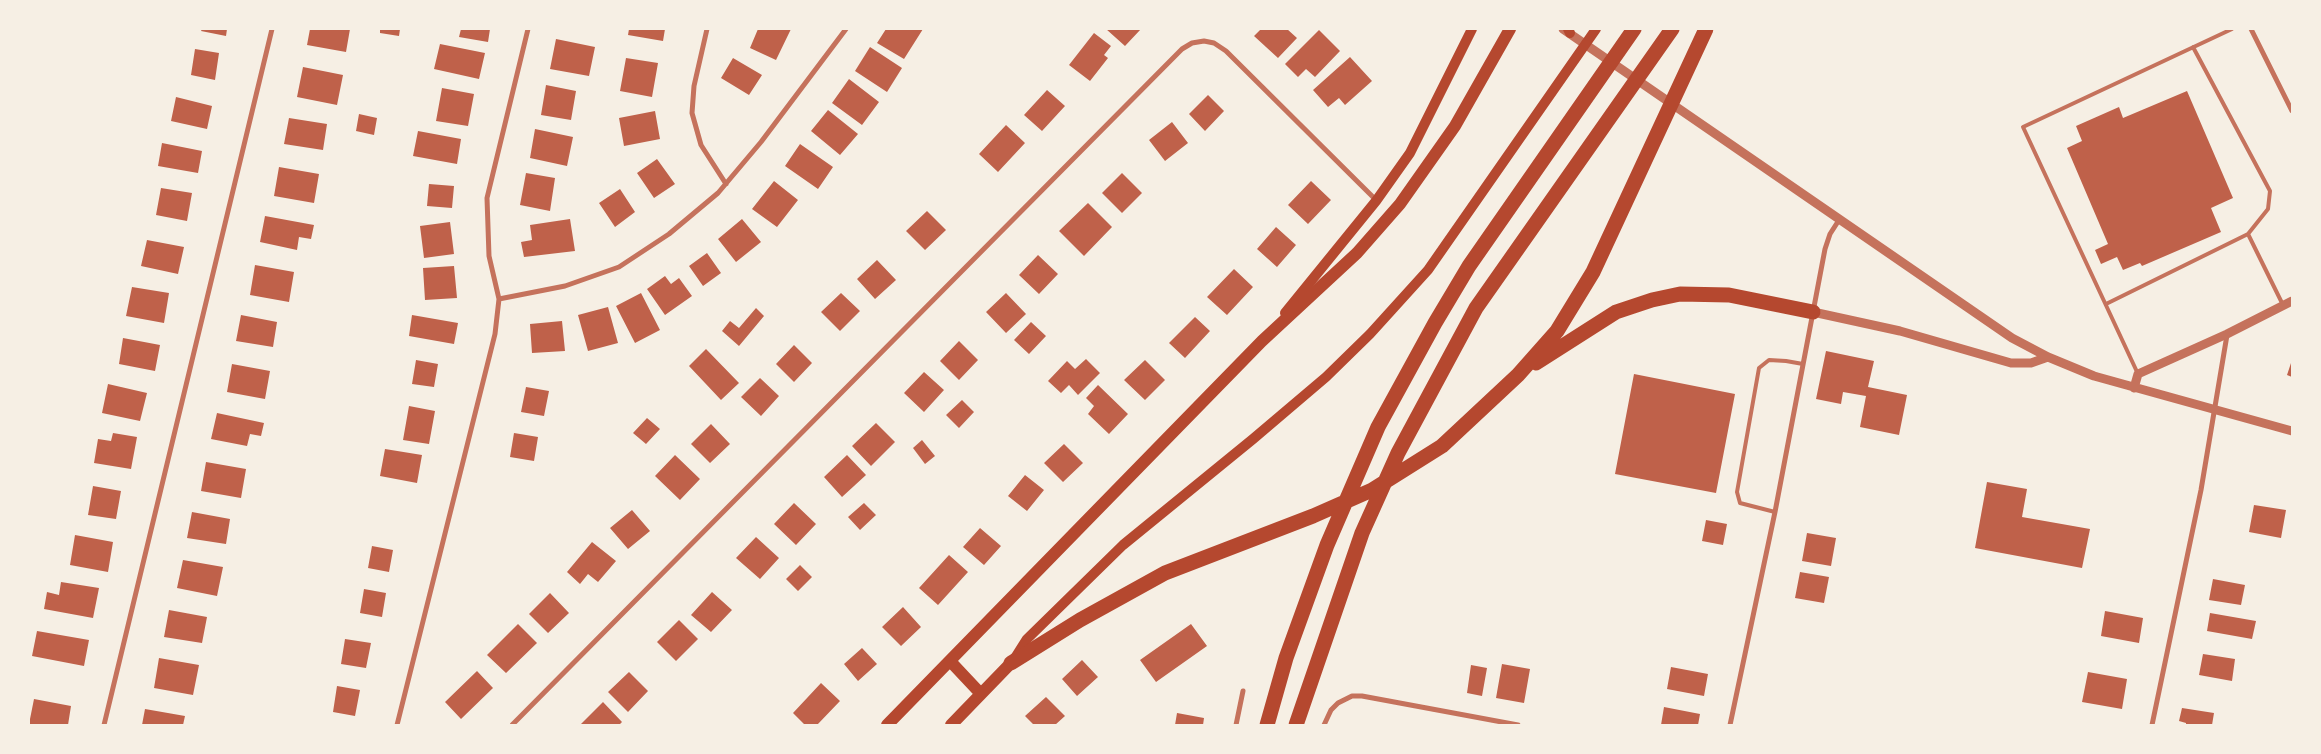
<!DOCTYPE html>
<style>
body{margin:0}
#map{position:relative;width:2321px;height:754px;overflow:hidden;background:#f6efe4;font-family:"DM Sans",sans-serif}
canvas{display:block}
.frame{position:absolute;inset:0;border:30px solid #f6efe4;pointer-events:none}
</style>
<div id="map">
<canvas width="2321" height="754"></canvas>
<div class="frame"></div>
</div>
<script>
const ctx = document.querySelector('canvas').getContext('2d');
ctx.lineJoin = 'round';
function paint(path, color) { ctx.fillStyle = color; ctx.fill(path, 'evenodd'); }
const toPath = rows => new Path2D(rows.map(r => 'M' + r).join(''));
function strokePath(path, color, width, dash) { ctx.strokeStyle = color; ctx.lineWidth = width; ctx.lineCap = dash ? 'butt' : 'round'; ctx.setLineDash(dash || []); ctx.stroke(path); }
const building = toPath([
 [202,29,227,29,226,36,201,31],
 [310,29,350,29,346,52,307,45],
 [380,29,400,29,399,36,380,33],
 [461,29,490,29,488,42,459,37],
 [629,29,665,29,663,41,628,35],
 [758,29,791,29,776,60,750,48],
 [886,29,923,29,904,59,877,43],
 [1106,29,1141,29,1125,46],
 [1261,29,1287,29,1297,38,1278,58,1254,36],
 [1319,30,1340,51,1315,77,1306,69,1298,77,1285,64],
 [1094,33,1111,46,1104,55,1108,58,1090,81,1069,65],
 [556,39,595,47,589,76,550,69],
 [440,44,485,53,479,79,434,69],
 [870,47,902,68,887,92,855,71],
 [195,49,219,53,215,80,191,75],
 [1350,57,1372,81,1345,105,1339,98,1328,107,1313,90],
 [626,58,658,63,652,97,620,91],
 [733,58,762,75,749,95,721,78],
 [303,67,343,75,337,105,297,97],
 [849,79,879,102,862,125,832,103],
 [546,85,576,91,571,120,541,115],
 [442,88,474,94,468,126,436,121],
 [1047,90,1065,106,1042,131,1024,115],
 [2187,91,2233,198,2211,208,2221,232,2142,266,2140,263,2123,270,2117,257,2101,264,2095,250,2108,244,2067,148,2082,141,2076,126,2119,107,2123,118],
 [1208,95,1224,111,1205,131,1189,114],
 [176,97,212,106,207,129,171,121],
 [828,110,858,134,840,155,811,131],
 [655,111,660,139,624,146,619,118],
 [359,114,377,118,374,135,356,131],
 [289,118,327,124,323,150,284,144],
 [1172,122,1188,143,1165,161,1149,140],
 [1006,125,1025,143,998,172,979,154],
 [535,129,573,137,567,166,530,158],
 [418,131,461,139,457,164,413,156],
 [162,143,202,151,198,173,158,166],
 [800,144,833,167,818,189,785,166],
 [657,159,675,184,654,198,637,173],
 [279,167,319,174,314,203,274,196],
 [526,173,555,178,550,211,520,205],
 [1122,173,1142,193,1122,213,1102,193],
 [774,181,798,200,777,227,752,209],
 [1311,181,1331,200,1308,224,1288,205],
 [429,184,454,186,452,208,427,206],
 [161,188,192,193,187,221,156,215],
 [620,189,635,212,615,227,599,203],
 [1088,203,1112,227,1084,256,1059,231],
 [927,211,946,230,925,250,906,231],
 [265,216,314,225,311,239,299,237,297,250,260,242],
 [570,219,575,251,524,257,521,242,532,240,530,225],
 [742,219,761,242,736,262,718,239],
 [450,222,454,254,424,258,420,226],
 [1276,227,1296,245,1277,267,1257,249],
 [147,240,184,247,178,274,141,266],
 [707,253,721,273,703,286,689,266],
 [1038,255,1058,274,1039,294,1019,275],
 [877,260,896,280,875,299,857,279],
 [255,265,294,272,289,302,250,295],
 [454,266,457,298,425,300,423,268],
 [1234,269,1253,287,1227,315,1207,297],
 [665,276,671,284,679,278,692,296,665,315,647,289],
 [132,287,169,293,164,323,126,316],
 [641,293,660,330,635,343,616,306],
 [841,293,860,311,840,331,821,312],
 [1006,293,1026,314,1006,333,986,312],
 [608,307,618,343,588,351,578,315],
 [756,308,764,316,739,346,722,331,730,321,739,328],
 [241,315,277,322,273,347,236,341],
 [412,315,458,323,454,344,409,336],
 [1195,317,1210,331,1185,358,1169,343],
 [562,321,565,351,532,353,530,324],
 [1031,322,1046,336,1029,354,1014,340],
 [123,338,160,345,155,371,119,364],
 [959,341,978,360,959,380,940,361],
 [794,345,812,363,794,382,776,364],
 [706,349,739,383,721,400,689,366],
 [1826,351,1874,361,1868,387,1907,395,1899,435,1860,427,1866,396,1843,392,1841,404,1816,399],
 [1086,359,1100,373,1078,395,1069,385,1061,393,1048,381,1067,361,1075,369],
 [416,360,438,364,434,387,412,384],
 [1145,360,1165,380,1145,400,1124,380],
 [2292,360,2292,377,2287,375],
 [232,364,270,371,265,399,227,392],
 [924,372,944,390,924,412,904,393],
 [1634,374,1735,394,1716,493,1615,474],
 [760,378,779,396,761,416,741,397],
 [108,384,147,393,140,421,102,413],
 [1098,385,1128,414,1109,434,1088,414,1094,406,1086,398],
 [526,387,549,391,544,416,521,412],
 [962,400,974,412,959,428,946,415],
 [409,406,435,411,429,444,403,440],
 [217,413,264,423,261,436,250,434,247,446,211,439],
 [647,418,660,429,646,444,633,433],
 [876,423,895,442,871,466,852,446],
 [711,424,730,444,710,463,691,444],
 [113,433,137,437,131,469,94,463,98,439,111,441],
 [514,433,538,437,534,461,510,457],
 [922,440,935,456,925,464,913,448],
 [1064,444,1083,463,1063,482,1044,463],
 [385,449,422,455,417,483,380,476],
 [675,455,700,479,680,500,655,476],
 [847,455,866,475,842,497,824,477],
 [206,462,246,469,241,498,201,491],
 [1025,475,1044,490,1027,511,1008,496],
 [1987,482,2027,489,2022,517,2090,529,2082,568,1975,548],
 [93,486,121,491,116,519,88,515],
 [794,503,816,524,796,545,774,524],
 [864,503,876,515,860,530,848,517],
 [2254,505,2286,510,2281,538,2249,532],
 [632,510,650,531,628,549,610,528],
 [192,512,230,519,226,544,187,538],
 [1706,520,1727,524,1723,545,1702,541],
 [980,528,1001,546,984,565,963,547],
 [1807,533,1836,538,1831,566,1802,561],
 [75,535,113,542,108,572,70,565],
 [756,537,779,558,760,579,736,558],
 [592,542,616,561,598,582,588,574,580,584,567,572],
 [372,546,393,550,389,572,368,568],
 [949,555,968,572,938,605,919,588],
 [183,560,223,567,217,596,177,588],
 [800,565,812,577,798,591,786,579],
 [1800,572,1829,577,1824,603,1795,598],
 [2213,579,2245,585,2241,605,2209,600],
 [61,582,99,588,93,618,44,609,47,592,59,595],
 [364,589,386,593,382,617,360,613],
 [712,592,732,610,711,632,691,615],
 [550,593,569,613,548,633,529,614],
 [903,607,921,627,901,646,882,627],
 [169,610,207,617,202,643,164,637],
 [2105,611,2143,618,2139,643,2101,636],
 [2210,613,2256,621,2252,639,2207,631],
 [679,620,698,639,676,661,657,642],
 [518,624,537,643,506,673,487,655],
 [1191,624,1207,646,1156,682,1140,660],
 [37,631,89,640,84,666,32,656],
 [345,639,371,643,366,668,341,664],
 [862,648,877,664,858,681,844,664],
 [2203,654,2235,659,2232,681,2199,675],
 [159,658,199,665,193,695,154,688],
 [1082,660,1098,677,1077,696,1062,679],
 [1502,664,1530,669,1524,703,1496,698],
 [1471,665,1487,668,1482,696,1467,693],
 [1671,667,1708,674,1704,696,1667,689],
 [477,671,493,688,461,719,445,702],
 [629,672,648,691,628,712,608,692],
 [2088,672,2127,679,2122,709,2082,702],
 [821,683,840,701,817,725,805,725,793,713],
 [337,686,360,690,355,716,333,712],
 [1046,697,1065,716,1055,725,1034,725,1025,716],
 [34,699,71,706,68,725,29,724],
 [603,702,622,722,619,725,580,725],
 [1664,707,1700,714,1698,725,1661,725],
 [2182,708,2214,713,2212,725,2186,725,2186,723,2179,721],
 [145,709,185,716,183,725,142,725],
 [1177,713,1204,718,1203,725,1175,725]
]);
const service = toPath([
 [2193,47,2270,191,2268,209,2248,234,2283,305],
 [2106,304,2248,234],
 [2138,374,2023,127,2232,29],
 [1775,512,1740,503,1737,492,1759,368,1769,360,1786,361,1803,364]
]);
const minor = toPath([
 [707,29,694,86,692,113,701,145,726,184],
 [2251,29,2292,111],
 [499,299,565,286,619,267,669,234,718,193,761,142,846,29],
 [104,725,272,29],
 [397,725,495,334,499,299,489,256,487,198,528,29],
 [512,725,1182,49,1192,43,1204,41,1214,43,1226,51,1376,200],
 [1236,725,1243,691],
 [1324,725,1331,710,1338,703,1352,696,1362,696,1518,725],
 [1730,725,1775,512,1825,249,1830,234,1839,220],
 [2152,725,2201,490,2227,335]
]);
const tertiary = toPath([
 [1563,29,2012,338,2048,357,2094,376,2292,431],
 [1813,312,1900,331,2011,363,2031,363,2048,357],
 [2134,388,2138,374,2227,334,2292,301]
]);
const secondary = toPath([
 [1568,29,1570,33],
 [1285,313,1376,201,1410,153,1472,29],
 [1015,658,1027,639,1123,545,1253,439,1326,377,1370,334,1428,270,1596,29]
]);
const primary = toPath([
 [950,661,981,694],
 [887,725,1262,341,1357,253,1400,204,1455,126,1510,29],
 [951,725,1011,663]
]);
const motorway = toPath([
 [1536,363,1616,312,1652,300,1680,294,1729,295,1813,312],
 [1011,663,1080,620,1165,573,1313,516,1372,490,1442,446,1518,375,1557,331,1593,272,1706,29],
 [1267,725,1286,658,1327,545,1378,427,1435,323,1469,266,1634,29],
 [1296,725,1362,533,1398,453,1476,308,1672,29]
]);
paint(building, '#bf614a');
strokePath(service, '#c5725c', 4);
strokePath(minor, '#c5725c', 5);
strokePath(tertiary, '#c5725c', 9);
strokePath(secondary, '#b5482f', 10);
strokePath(primary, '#b5482f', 12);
strokePath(motorway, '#b5482f', 15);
</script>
